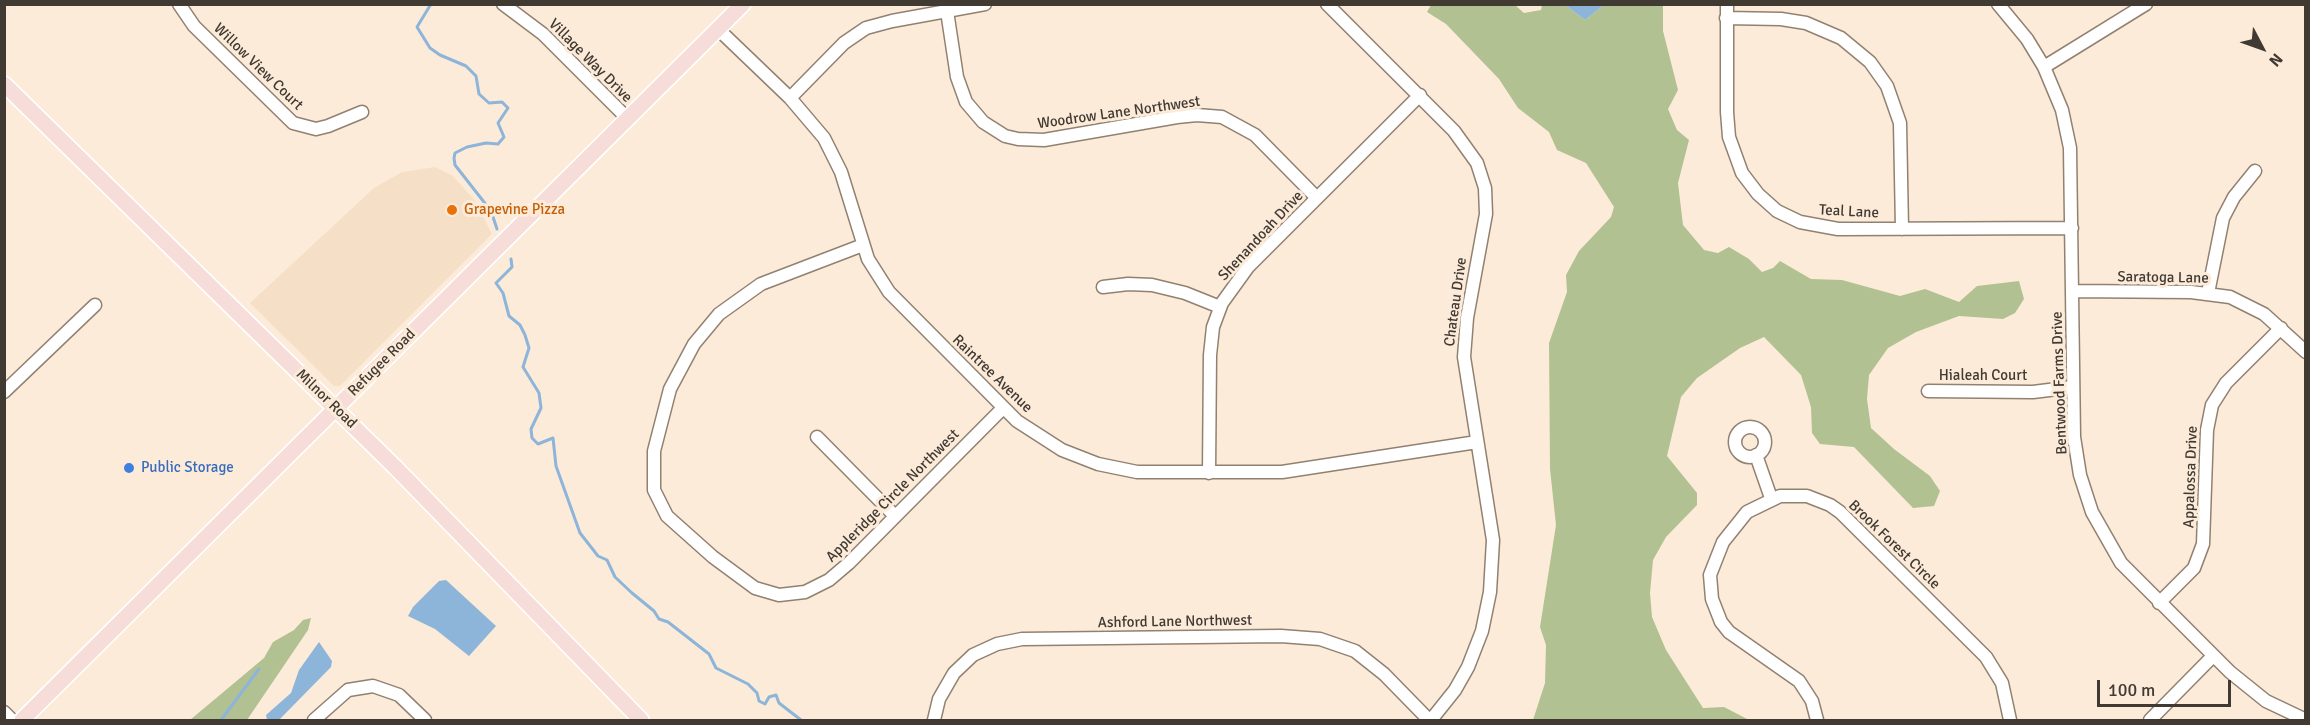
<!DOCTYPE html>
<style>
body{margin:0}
#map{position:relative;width:2310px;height:725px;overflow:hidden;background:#fdebd9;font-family:Signika,sans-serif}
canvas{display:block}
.frame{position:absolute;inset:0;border:6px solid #403a33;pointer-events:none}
.north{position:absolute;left:2232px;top:18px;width:60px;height:60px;-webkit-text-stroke:4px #fdebd9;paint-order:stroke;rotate:131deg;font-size:16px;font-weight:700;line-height:24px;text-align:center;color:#403a33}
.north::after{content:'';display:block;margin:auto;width:21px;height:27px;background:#403a33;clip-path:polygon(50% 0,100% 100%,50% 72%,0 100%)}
.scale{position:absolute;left:2097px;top:680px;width:134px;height:27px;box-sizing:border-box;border:3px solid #403a33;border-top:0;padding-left:8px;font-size:18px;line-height:21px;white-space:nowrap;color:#403a33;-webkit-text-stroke:4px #fdebd9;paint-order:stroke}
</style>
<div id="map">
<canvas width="2310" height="725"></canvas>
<div class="frame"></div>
<div class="north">N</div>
<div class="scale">100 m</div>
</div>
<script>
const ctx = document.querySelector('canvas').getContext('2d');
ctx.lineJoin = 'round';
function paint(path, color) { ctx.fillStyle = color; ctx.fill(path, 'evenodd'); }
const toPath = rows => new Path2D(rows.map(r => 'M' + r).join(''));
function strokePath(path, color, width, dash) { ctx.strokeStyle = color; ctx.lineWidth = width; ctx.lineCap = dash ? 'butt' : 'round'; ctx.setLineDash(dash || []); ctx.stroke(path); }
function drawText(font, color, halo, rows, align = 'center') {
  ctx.font = font + ' Signika,sans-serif'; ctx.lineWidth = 6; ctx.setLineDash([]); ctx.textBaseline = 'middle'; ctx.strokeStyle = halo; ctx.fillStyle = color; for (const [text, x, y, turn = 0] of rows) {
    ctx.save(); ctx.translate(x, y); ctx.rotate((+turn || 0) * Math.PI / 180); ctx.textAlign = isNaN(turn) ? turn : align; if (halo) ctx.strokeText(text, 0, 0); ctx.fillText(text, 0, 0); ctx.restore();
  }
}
const built = toPath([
 [435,167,453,176,475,201,492,234,340,386,334,386,250,303,374,188,402,172]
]);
const forest = toPath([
 [1431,5,1515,5,1524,13,1541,10,1542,5,1565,5,1585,20,1604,5,1663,5,1663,31,1678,90,1668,109,1677,130,1689,140,1678,183,1683,225,1704,250,1718,253,1729,247,1749,259,1762,272,1773,268,1780,261,1811,279,1842,280,1900,296,1925,289,1959,302,1977,286,2019,281,2024,299,2015,313,2003,319,1959,316,1916,332,1888,348,1869,375,1867,399,1871,428,1894,449,1930,476,1940,491,1934,506,1913,508,1854,447,1820,444,1812,433,1811,407,1801,375,1764,337,1740,348,1697,378,1681,397,1667,456,1697,493,1697,505,1666,537,1653,560,1650,593,1652,617,1666,650,1703,708,1724,707,1749,720,1533,720,1545,683,1546,645,1540,627,1556,525,1550,469,1549,343,1567,292,1566,275,1579,251,1611,217,1614,207,1586,163,1557,150,1549,132,1518,108,1499,79,1446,24,1427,12],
 [311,618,308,630,247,720,190,720,264,658,273,642,294,630,303,620]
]);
const water = toPath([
 [1565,5,1604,5,1585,20],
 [446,580,496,626,469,656,435,629,408,616,413,607,439,581],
 [319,642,332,661,331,667,279,720,267,720,266,715,291,693,299,670]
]);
const stream = toPath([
 [431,4,417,27,430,48,440,55,466,66,476,76,479,94,489,103,502,102,508,108,498,123,504,137,498,144,486,143,467,147,455,153,454,158,455,165,491,211,497,229],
 [511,259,512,267,496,283,503,293,509,316,520,325,525,335,529,348,523,367,539,393,541,408,531,429,532,438,538,444,553,438,556,466,580,533,598,556,607,560,615,577,632,593,654,611,659,619,668,622,709,654,716,668,748,684,757,693,759,701,765,704,769,697,776,695,779,703,801,720],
 [221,720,259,669]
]);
const minor = toPath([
 [179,4,194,26,293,123,316,129,328,126,362,112],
 [503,4,543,34,627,118],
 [1327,4,1454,131,1477,163,1485,188,1486,214,1467,318,1464,357,1493,540,1490,592,1482,631,1468,667,1455,690,1431,720],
 [1727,4,1727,112,1729,137,1742,173,1758,194,1777,211,1800,222,1838,229,2072,228],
 [1998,4,2027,39,2044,67,2062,110,2070,148,2074,437,2080,475,2092,512,2121,563,2230,672,2266,701,2306,720],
 [947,11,957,77,966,102,983,122,1005,136,1018,139,1044,140,1177,117,1197,115,1222,117,1255,135,1317,198],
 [1726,18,1781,19,1806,23,1841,38,1870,62,1887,86,1900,123,1902,229],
 [718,29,790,98,824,138,841,172,868,259,889,292,1017,421,1062,450,1098,464,1137,472,1282,472,1477,442],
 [2044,67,2146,4],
 [790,98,844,43,866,28,892,21,985,4],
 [863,245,761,284,719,314,694,344,670,389,654,451,654,490,667,516,713,557,755,588,779,595,805,592,829,580,849,563,1003,408],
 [1103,287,1128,284,1152,285,1185,293,1220,307],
 [2073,291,2191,292,2230,297,2264,314,2306,352],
 [2208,293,2223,218,2234,197,2255,171],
 [1928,391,2033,392,2073,387],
 [4,392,95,305],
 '1735 442a15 15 0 1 1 30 0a15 15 0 1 1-30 0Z',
 [817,437,895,516],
 [1756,455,1771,498],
 [1209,473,1210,355,1213,327,1222,303,1248,267,1420,95],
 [2159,603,2194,568,2203,544,2207,430,2212,405,2226,383,2281,328],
 [4,712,12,720],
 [314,720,348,690,373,686,399,695,425,720],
 [934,720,939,699,954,673,973,655,997,644,1022,639,1281,636,1320,639,1355,651,1384,674,1429,720],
 [1817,720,1812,701,1799,681,1729,632,1721,622,1712,599,1710,575,1723,542,1747,512,1780,496,1807,496,1830,505,1840,512,1986,657,2002,683,2010,720],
 [2150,720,2213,656]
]);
const major = toPath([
 [4,84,395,467,641,720],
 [22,720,743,4]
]);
const markers = [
 [452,210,6,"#e8710a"],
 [129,468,6,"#3f7fe0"]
];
const streetNames = [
 ["Village Way Drive",590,61,45],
 ["Willow View Court",258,67,44],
 ["Woodrow Lane Northwest",1119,113,-8],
 ["Teal Lane",1849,212,3],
 ["Shenandoah Drive",1261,236,-47],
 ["Saratoga Lane",2163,278,1],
 ["Chateau Drive",1456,302,-82],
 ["Refugee Road",382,363,-45],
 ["Raintree Avenue",992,374,44],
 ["Hialeah Court",1983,376],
 ["Bentwood Farms Drive",2060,383,-92],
 ["Milnor Road",326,399,44],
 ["Appalossa Drive",2191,477,-88],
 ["Appleridge Circle Northwest",893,496,-45],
 ["Brook Forest Circle",1894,545,44],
 ["Ashford Lane Northwest",1175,622,-1]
];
const foodNames = [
 ["Grapevine Pizza",464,210]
];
const shopNames = [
 ["Public Storage",141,468]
];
paint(built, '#f5dfc7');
paint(forest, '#b1c192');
paint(water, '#8db4d9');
strokePath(stream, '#8db4d9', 3);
strokePath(minor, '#918171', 15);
strokePath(major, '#fff', 18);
strokePath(minor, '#fff', 12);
strokePath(major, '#f7ddd9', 15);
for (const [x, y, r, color] of markers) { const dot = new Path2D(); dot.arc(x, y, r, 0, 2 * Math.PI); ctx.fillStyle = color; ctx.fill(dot); strokePath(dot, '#fdebd9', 2); }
drawText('15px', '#403a33', '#fdebd9', streetNames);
drawText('15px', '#c56008', '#fdebd9', foodNames, 'left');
drawText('15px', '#366cbe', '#fdebd9', shopNames, 'left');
</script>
